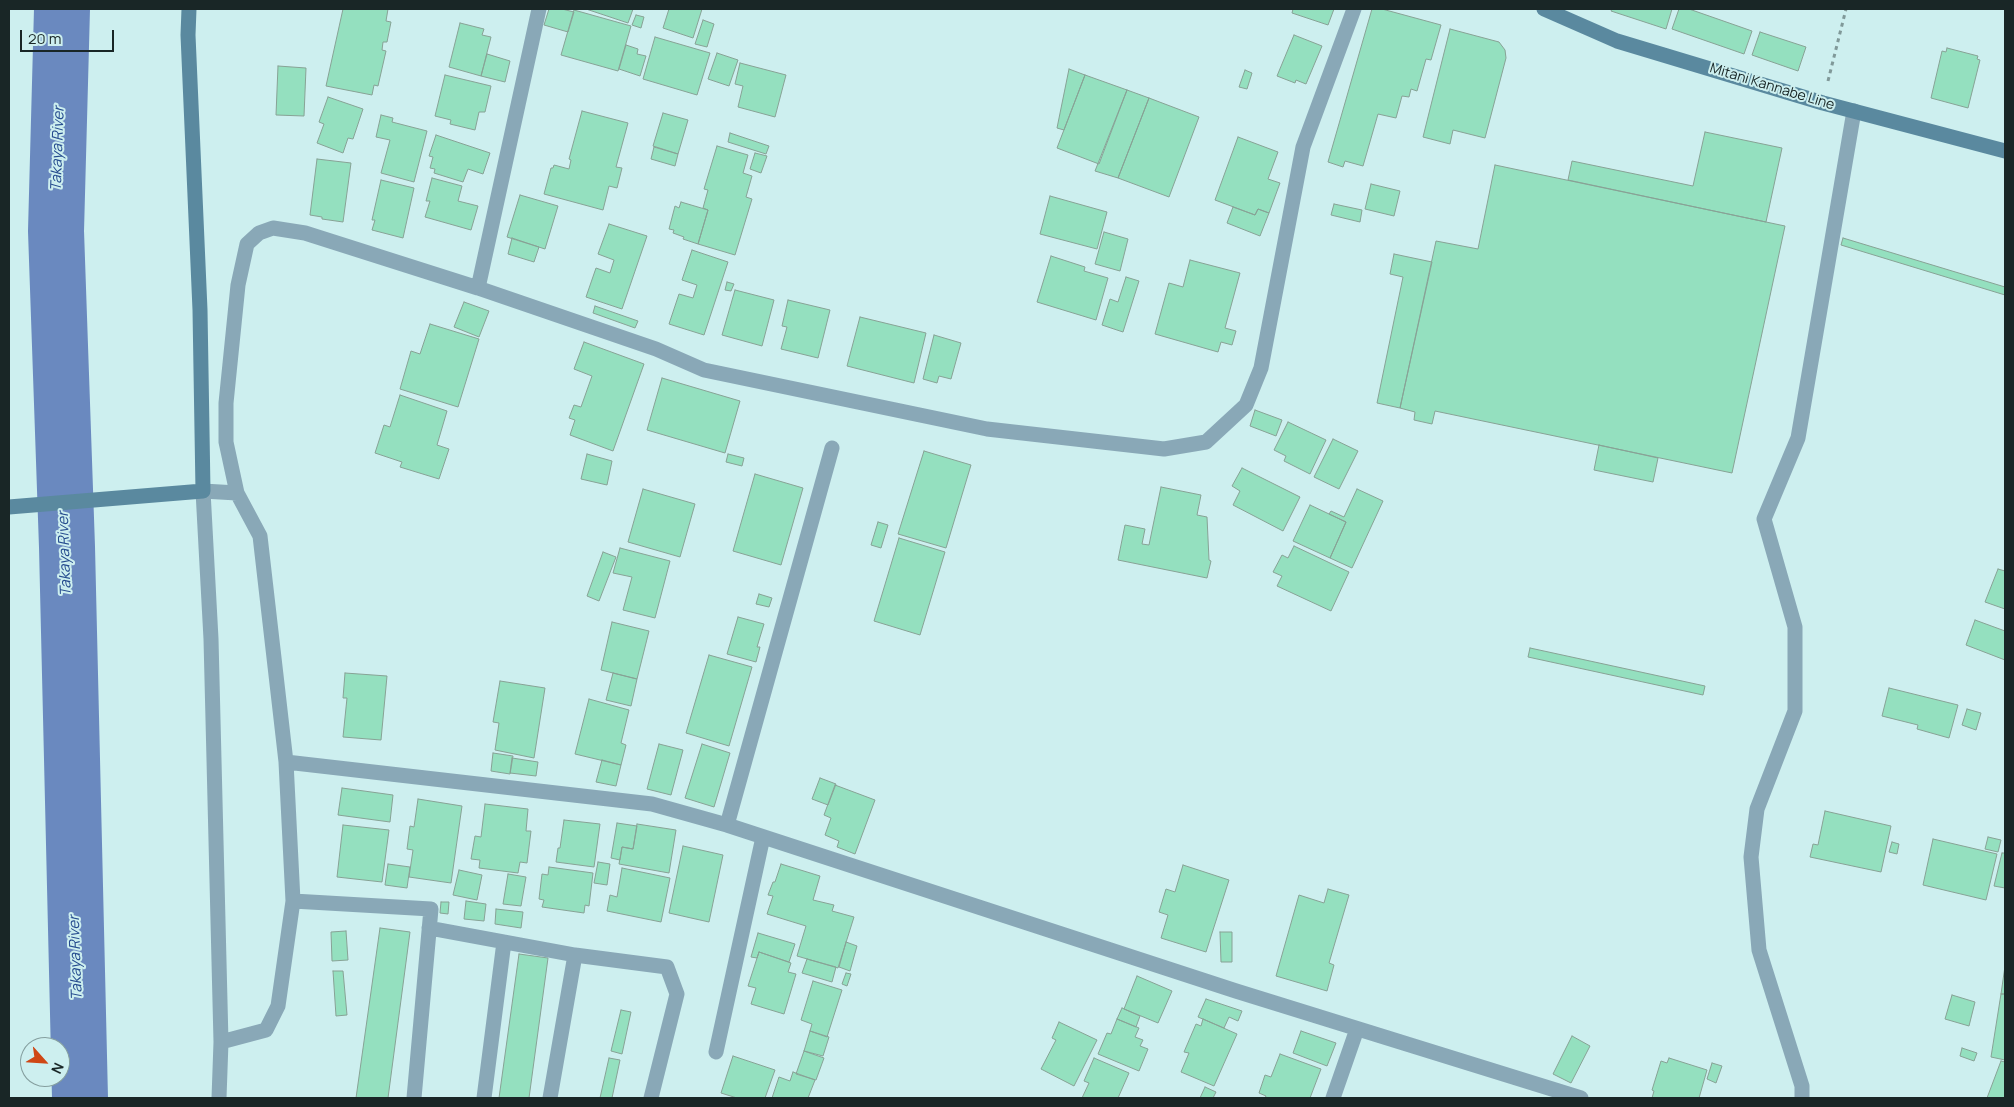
<!DOCTYPE html>
<style>
body{margin:0}
#map{position:relative;width:2014px;height:1107px;overflow:hidden;background:#cdefef;font-family:Manrope,sans-serif}
canvas{display:block}
.frame{position:absolute;inset:0;border:10px solid #192626;pointer-events:none}
.north{position:absolute;left:20px;top:1037px;width:50px;height:50px;box-sizing:border-box;background:#cdefef;border:1px solid #859f9f;border-radius:50%;rotate:116deg;font-size:14px;font-weight:700;line-height:20px;text-align:center;color:#192626}
.north::after{content:'';display:block;margin:auto;width:18px;height:22px;background:#cf4715;clip-path:polygon(50% 0,100% 100%,50% 72%,0 100%)}
.scale{position:absolute;left:20px;top:30px;width:94px;height:22px;box-sizing:border-box;border:2px solid #192626;border-top:0;padding-left:6px;font-size:15px;line-height:18px;white-space:nowrap;color:#192626;-webkit-text-stroke:4px #cdefef;paint-order:stroke}
</style>
<div id="map">
<canvas width="2014" height="1107"></canvas>
<div class="frame"></div>
<div class="north">N</div>
<div class="scale">20 m</div>
</div>
<script>
const ctx = document.querySelector('canvas').getContext('2d');
ctx.lineJoin = 'round';
const toPath = rows => new Path2D(rows.map(r => 'M' + r).join(''));
function strokePath(path, color, width, dash) { ctx.strokeStyle = color; ctx.lineWidth = width; ctx.lineCap = dash ? 'butt' : 'round'; ctx.setLineDash(dash || []); ctx.stroke(path); }
function paint(path, color) { ctx.fillStyle = color; ctx.fill(path, 'evenodd'); }
function drawText(font, color, halo, rows, align = 'center') {
  ctx.font = font + ' Manrope,sans-serif'; ctx.lineWidth = 4; ctx.setLineDash([]); ctx.textBaseline = 'middle'; ctx.strokeStyle = halo; ctx.fillStyle = color; for (const [text, x, y, turn = 0] of rows) {
    ctx.save(); ctx.translate(x, y); ctx.rotate((+turn || 0) * Math.PI / 180); ctx.textAlign = isNaN(turn) ? turn : align; if (halo) ctx.strokeText(text, 0, 0); ctx.fillText(text, 0, 0); ctx.restore();
  }
}
const river = toPath([
 [62,9,56,231,67,547,80,1098]
]);
const building = toPath([
 [343,9,388,9,386,21,391,22,387,42,383,42,382,50,386,51,378,86,374,85,372,95,326,86,343,9],
 [549,9,562,9,574,12,568,32,544,25,549,9],
 [586,9,633,9,628,23,586,9],
 [669,9,702,9,693,38,663,28,669,9],
 [1293,9,1334,9,1328,25,1292,13,1293,9],
 [1372,9,1382,9,1441,25,1431,60,1426,59,1417,91,1411,89,1409,97,1402,96,1396,118,1378,114,1363,166,1345,161,1343,167,1328,162,1372,9],
 [1612,9,1672,9,1666,29,1611,11,1612,9],
 [1679,9,1689,9,1752,31,1744,54,1672,29,1679,9],
 [574,10,631,26,618,71,561,55,574,10],
 [636,15,644,17,641,28,632,25,636,15],
 [703,20,714,24,707,47,695,44,703,20],
 [460,23,484,29,482,35,491,37,481,76,449,67,460,23],
 [1450,29,1499,42,1505,50,1506,58,1485,138,1453,130,1450,144,1423,137,1450,29],
 [1760,32,1806,47,1798,71,1752,55,1760,32],
 [1294,35,1322,46,1306,84,1296,80,1295,83,1277,76,1294,35],
 [655,37,710,53,697,95,643,79,655,37],
 [626,45,638,49,637,54,646,56,640,76,619,69,626,45],
 [1947,48,1978,56,1977,59,1980,60,1968,108,1931,98,1942,51,1946,52,1947,48],
 [717,53,738,60,729,86,708,79,717,53],
 [487,54,510,61,505,82,481,76,487,54],
 [740,63,786,75,775,117,738,107,743,86,735,84,740,63],
 [278,66,306,68,304,116,276,115,278,66],
 [1069,69,1085,75,1064,130,1057,128,1069,69],
 [1245,70,1252,73,1247,89,1239,87,1245,70],
 [445,75,491,86,485,112,479,112,475,130,450,124,451,120,435,116,445,75],
 [1085,75,1127,90,1099,164,1057,148,1085,75],
 [1127,90,1149,98,1118,178,1095,171,1127,90],
 [328,97,363,109,353,139,348,138,343,153,317,143,324,124,319,122,328,97],
 [1149,98,1199,117,1169,197,1118,178,1149,98],
 [582,111,628,123,616,167,622,168,617,188,609,186,603,210,544,194,551,168,553,168,554,165,569,169,571,160,569,159,582,111],
 [663,113,688,120,678,154,653,146,663,113],
 [381,115,393,118,392,122,427,131,414,182,381,173,390,140,376,137,381,115],
 [1705,132,1782,148,1766,222,1568,180,1572,161,1693,186,1705,132],
 [730,133,769,146,766,154,728,142,730,133],
 [436,135,490,153,483,174,468,169,463,182,434,173,435,169,430,168,433,157,429,156,436,135],
 [1238,137,1278,152,1268,179,1280,183,1269,213,1258,209,1255,215,1215,200,1238,137],
 [717,146,748,155,743,173,752,176,746,197,752,199,735,255,698,244,708,210,703,208,708,190,704,189,717,146],
 [654,147,678,154,675,166,651,159,654,147],
 [755,153,767,156,761,173,750,169,755,153],
 [317,159,351,163,343,222,322,219,322,217,310,215,317,159],
 [1495,165,1785,226,1732,473,1435,411,1432,424,1414,420,1415,412,1400,408,1436,241,1478,249,1495,165],
 [432,178,462,186,458,201,478,206,471,230,425,217,430,201,426,201,432,178],
 [381,180,414,188,403,238,372,230,375,220,372,220,381,180],
 [1371,184,1400,191,1394,216,1365,209,1371,184],
 [520,195,558,206,545,249,507,237,520,195],
 [1050,196,1107,212,1097,249,1040,234,1050,196],
 [681,202,708,210,698,244,683,239,684,237,673,233,674,230,669,229,675,206,679,208,681,202],
 [1334,204,1362,210,1360,222,1331,215,1334,204],
 [1233,207,1255,215,1258,209,1269,213,1260,236,1227,223,1233,207],
 [609,224,647,236,622,309,586,297,596,268,610,273,614,260,598,254,609,224],
 [1104,232,1128,239,1120,271,1095,264,1104,232],
 [512,238,539,247,534,262,508,254,512,238],
 [1843,238,2005,287,2005,295,1841,245,1843,238],
 [692,250,728,262,704,335,669,324,679,294,693,298,697,285,682,280,692,250],
 [1394,254,1432,262,1400,408,1377,403,1403,277,1390,274,1394,254],
 [1051,256,1085,267,1084,271,1108,278,1096,320,1037,302,1051,256],
 [1190,260,1240,273,1225,328,1236,331,1232,345,1221,342,1218,352,1155,334,1169,283,1183,287,1190,260],
 [1126,277,1139,281,1123,332,1102,325,1110,299,1118,302,1126,277],
 [727,282,734,284,731,291,725,290,727,282],
 [735,290,774,300,762,346,722,335,735,290],
 [788,300,830,310,818,358,781,349,787,327,782,326,788,300],
 [464,302,489,311,479,337,454,327,464,302],
 [595,306,638,321,635,328,593,313,595,306],
 [860,317,926,333,914,383,847,366,860,317],
 [430,324,479,339,458,407,400,389,411,351,420,354,430,324],
 [934,335,961,343,951,379,939,376,937,383,923,379,934,335],
 [584,342,644,364,613,451,570,435,575,420,569,418,574,405,581,407,592,376,574,369,584,342],
 [662,378,740,401,725,453,647,430,662,378],
 [400,395,447,411,437,445,449,449,439,479,400,467,402,462,375,453,384,425,390,427,400,395],
 [1255,410,1282,420,1276,436,1250,426,1255,410],
 [1288,422,1326,440,1310,474,1284,461,1286,456,1274,450,1288,422],
 [1333,439,1358,451,1339,489,1314,477,1333,439],
 [1599,445,1658,458,1653,482,1594,470,1599,445],
 [924,451,971,465,946,548,898,534,924,451],
 [587,454,612,461,607,485,581,479,587,454],
 [728,454,744,458,742,466,726,462,728,454],
 [1242,468,1300,497,1283,531,1233,505,1240,491,1232,486,1242,468],
 [755,474,803,488,781,565,733,551,755,474],
 [1161,487,1201,495,1197,515,1207,517,1209,560,1211,561,1207,578,1118,560,1125,525,1145,529,1142,544,1149,545,1161,487],
 [643,489,695,504,680,557,628,542,643,489],
 [1357,489,1383,501,1352,568,1330,558,1346,522,1329,514,1331,511,1344,517,1357,489],
 [1310,505,1346,522,1330,558,1293,541,1310,505],
 [878,522,888,525,881,548,871,545,878,522],
 [899,538,945,552,920,635,874,621,899,538],
 [1294,546,1349,572,1331,611,1277,586,1282,576,1273,572,1282,555,1288,558,1294,546],
 [620,548,670,561,655,618,623,610,632,577,613,573,620,548],
 [603,552,616,557,599,601,587,596,603,552],
 [1998,569,2005,571,2005,609,1985,602,1998,569],
 [759,594,772,598,769,607,756,604,759,594],
 [738,617,764,624,757,647,760,647,756,662,727,654,738,617],
 [1975,620,2005,631,2005,660,1966,645,1975,620],
 [612,622,649,631,637,679,601,670,612,622],
 [1530,648,1705,686,1703,695,1528,657,1530,648],
 [709,655,752,667,729,746,686,733,709,655],
 [345,673,387,676,381,740,343,737,347,698,343,698,345,673],
 [613,673,637,679,631,706,606,700,613,673],
 [500,681,545,688,534,758,495,750,499,723,493,722,500,681],
 [1889,688,1958,705,1949,738,1917,729,1918,725,1882,716,1889,688],
 [589,699,629,710,621,743,626,745,621,765,575,754,589,699],
 [1967,709,1981,713,1976,730,1962,725,1967,709],
 [659,744,683,750,671,795,647,789,659,744],
 [702,744,730,753,714,807,685,798,702,744],
 [493,753,513,756,510,774,491,771,493,753],
 [512,758,538,762,536,776,510,773,512,758],
 [602,760,621,765,616,786,596,782,602,760],
 [820,778,836,784,828,805,812,799,820,778],
 [835,785,875,800,855,854,837,847,839,841,825,835,831,818,824,815,835,785],
 [342,788,393,795,390,822,338,815,342,788],
 [418,799,462,806,451,883,409,877,413,850,407,849,410,826,414,827,418,799],
 [485,804,528,809,526,831,531,831,527,863,520,862,518,873,479,868,480,860,471,859,475,836,481,837,485,804],
 [1825,811,1891,826,1881,872,1810,857,1813,844,1818,845,1825,811],
 [564,820,600,824,594,867,556,862,558,848,560,848,564,820],
 [617,823,637,826,633,849,622,847,620,860,611,858,617,823],
 [637,824,676,830,669,873,619,864,622,847,633,849,637,824],
 [343,825,389,830,382,882,337,877,343,825],
 [1988,837,2001,840,1998,852,1985,849,1988,837],
 [1933,839,1997,854,1986,900,1923,885,1933,839],
 [1892,842,1899,844,1897,854,1889,852,1892,842],
 [683,846,723,855,709,922,669,913,683,846],
 [2002,853,2005,853,2005,888,1994,886,2002,853],
 [598,862,610,864,607,885,594,883,598,862],
 [388,864,410,867,407,888,385,885,388,864],
 [781,864,820,876,813,900,834,905,832,911,854,917,838,968,797,956,806,926,767,914,773,896,768,895,773,882,775,882,781,864],
 [1183,865,1229,880,1206,952,1161,938,1168,915,1159,912,1166,889,1175,892,1183,865],
 [549,867,593,873,589,906,585,905,584,913,542,907,544,900,539,899,542,874,548,875,549,867],
 [622,868,670,878,661,922,607,911,610,895,617,897,622,868],
 [459,870,482,875,477,900,453,895,459,870],
 [508,874,526,877,521,906,503,904,508,874],
 [1328,889,1349,895,1329,963,1334,965,1327,991,1276,976,1299,895,1324,903,1328,889],
 [466,901,486,904,484,921,464,919,466,901],
 [441,902,449,902,448,914,440,913,441,902],
 [496,909,523,912,521,928,495,924,496,909],
 [380,928,410,932,388,1098,356,1098,380,928],
 [346,931,348,960,332,961,331,932,346,931],
 [1220,932,1232,932,1232,962,1221,962,1220,932],
 [758,933,795,944,789,962,759,952,757,958,751,957,758,933],
 [846,942,857,946,850,971,839,967,846,942],
 [759,952,791,963,788,972,796,974,784,1014,751,1004,756,988,748,986,759,952],
 [519,954,548,958,529,1098,499,1098,519,954],
 [807,959,836,967,832,982,802,973,807,959],
 [2005,966,2005,994,2001,994,2005,966],
 [333,971,343,971,347,1015,336,1016,333,971],
 [846,973,851,974,847,986,842,984,846,973],
 [1137,976,1172,991,1158,1023,1124,1009,1137,976],
 [813,981,842,990,827,1037,810,1031,812,1024,801,1020,813,981],
 [2001,994,2005,994,2005,1060,1991,1057,2001,994],
 [1952,995,1975,1002,1969,1026,1945,1019,1952,995],
 [1206,999,1242,1011,1238,1021,1229,1017,1224,1028,1198,1017,1206,999],
 [1122,1008,1140,1016,1136,1027,1117,1019,1122,1008],
 [621,1010,631,1012,622,1054,611,1051,621,1010],
 [1117,1019,1139,1028,1135,1037,1143,1040,1140,1046,1148,1049,1139,1071,1098,1054,1107,1033,1111,1034,1117,1019],
 [1203,1019,1237,1034,1214,1086,1181,1072,1189,1053,1184,1052,1196,1024,1201,1026,1203,1019],
 [1059,1022,1097,1040,1074,1086,1041,1069,1056,1040,1052,1038,1059,1022],
 [810,1031,829,1037,823,1056,804,1051,810,1031],
 [1301,1031,1336,1043,1327,1066,1293,1053,1301,1031],
 [1572,1036,1590,1046,1571,1083,1553,1074,1572,1036],
 [1962,1048,1977,1053,1974,1061,1960,1056,1962,1048],
 [804,1051,824,1058,816,1080,796,1074,804,1051],
 [1280,1054,1321,1069,1310,1098,1265,1098,1266,1096,1259,1093,1265,1075,1271,1077,1280,1054],
 [733,1056,775,1070,765,1098,737,1098,721,1093,733,1056],
 [609,1058,620,1060,612,1098,600,1098,609,1058],
 [1094,1058,1129,1073,1118,1098,1082,1098,1089,1083,1084,1081,1094,1058],
 [1669,1058,1707,1070,1699,1098,1652,1098,1654,1091,1652,1090,1661,1061,1667,1063,1669,1058],
 [2001,1061,2005,1062,2005,1098,1987,1098,2001,1061],
 [1712,1063,1722,1066,1716,1083,1707,1079,1712,1063],
 [793,1072,815,1080,808,1098,772,1098,779,1077,790,1081,793,1072],
 [1205,1087,1216,1092,1213,1098,1200,1098,1205,1087]
]);
const path = toPath([
 [1828,81,1846,9]
]);
const street = toPath([
 [478,288,539,9],
 [237,493,226,442,226,403,238,285,247,244,259,233,273,228,305,233,478,288,656,349,704,370,987,429,1164,449,1206,442,1246,405,1261,368,1303,147,1354,9],
 [286,762,652,804,727,825,1236,991,1581,1098],
 [727,825,832,448],
 [293,901,431,909,414,1098],
 [429,928,575,955,667,967,677,994,651,1098],
 [716,1052,763,837],
 [219,1098,221,1042,211,639,203,491,237,493,260,536,286,762,293,901,278,1006,266,1030,221,1042],
 [484,1098,504,942],
 [550,1098,575,955],
 [1333,1098,1357,1029],
 [1802,1098,1802,1086,1759,950,1751,857,1757,809,1795,711,1795,627,1764,519,1798,438,1854,111]
]);
const secondary = toPath([
 [1544,9,1617,41,1823,103,2005,151],
 [9,507,203,491,200,310,188,35,189,9]
]);
const streetNames = [
 ["Mitani Kannabe Line",1772,87,17]
];
const waterNames = [
 ["Takaya River",58,149,-88],
 ["Takaya River",65,554,-92],
 ["Takaya River",76,958,-92]
];
strokePath(river, '#6a89bf', 56);
paint(building, '#94e0bf');
strokePath(building, '#87a295', 1);
strokePath(path, '#809999', 3, [4, 4]);
strokePath(street, '#89a8b7', 15);
strokePath(secondary, '#5a899f', 15);
drawText('14px', '#192626', '#cdefef', streetNames);
drawText('italic 15px', '#254b8e', '#cdefef', waterNames);
</script>
